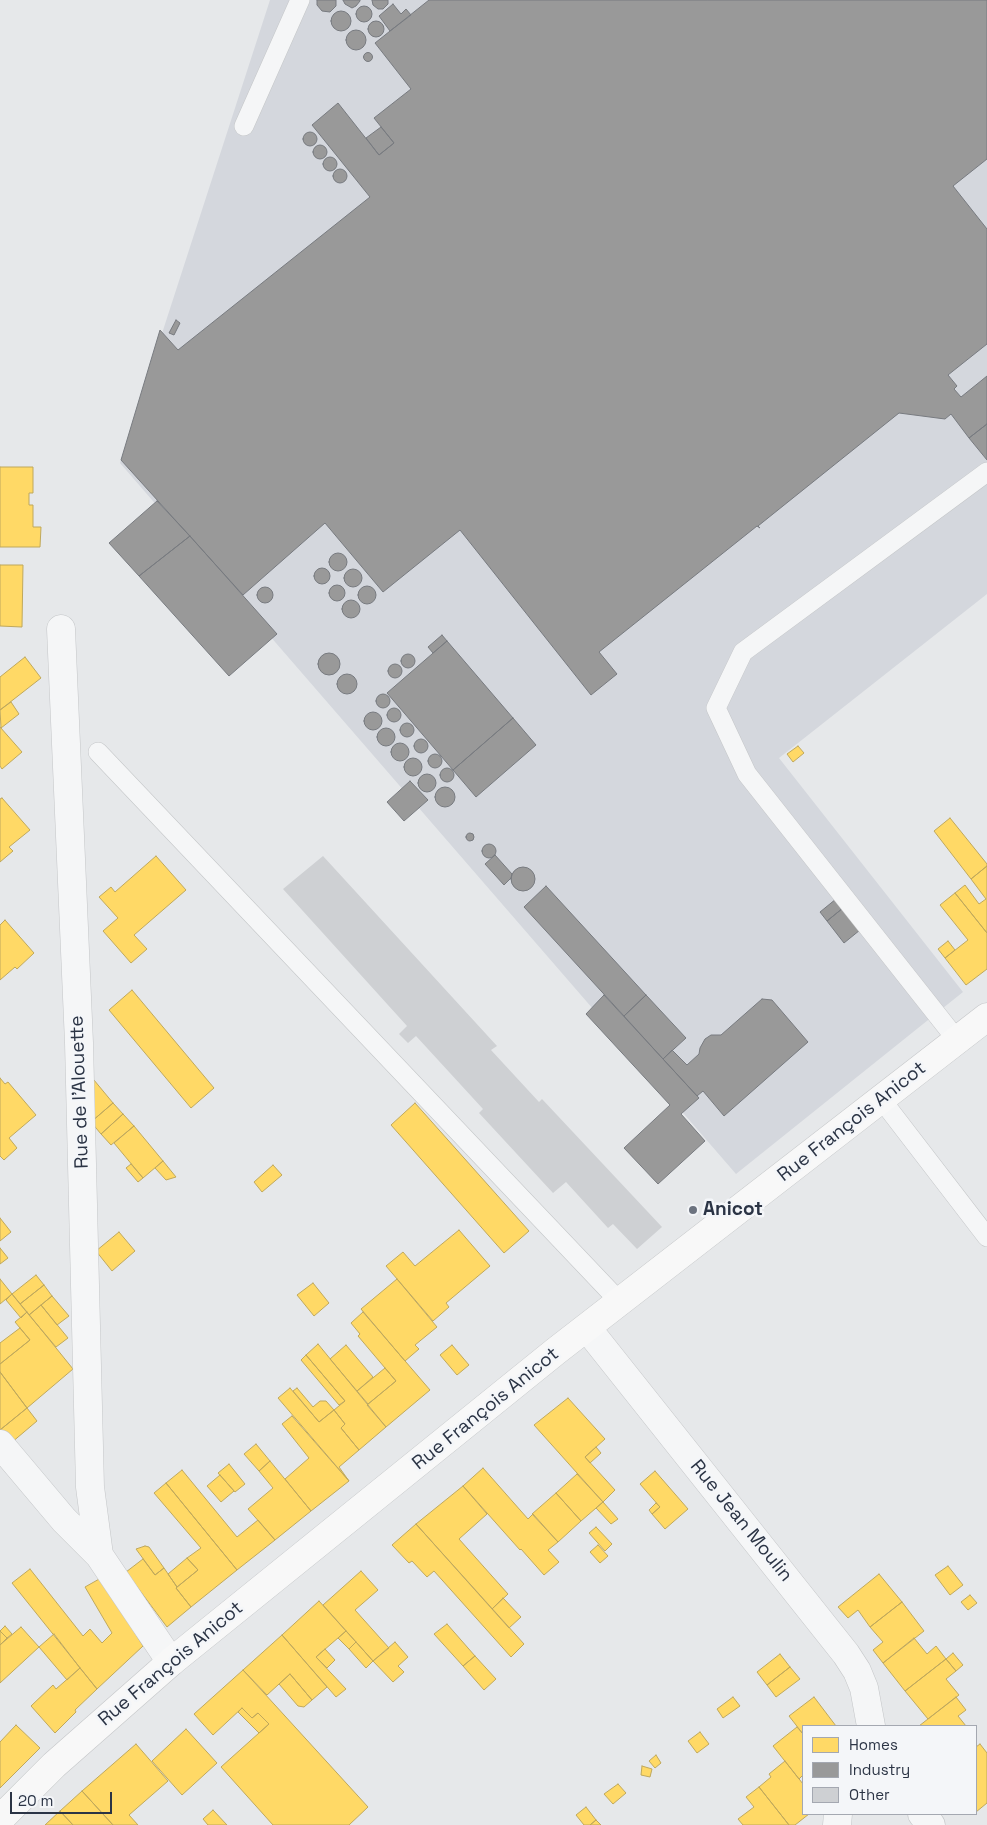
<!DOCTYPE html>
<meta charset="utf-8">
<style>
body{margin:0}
#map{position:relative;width:987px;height:1825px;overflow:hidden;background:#e6e8ea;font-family:"Space Grotesk",sans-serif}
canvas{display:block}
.legend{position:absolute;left:802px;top:1725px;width:175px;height:90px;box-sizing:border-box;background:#f4f6f9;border:1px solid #a4a8b1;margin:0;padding:6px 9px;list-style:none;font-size:15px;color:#2b3445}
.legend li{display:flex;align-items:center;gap:10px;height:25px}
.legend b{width:25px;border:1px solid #a4a8b1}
.scale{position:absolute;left:10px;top:1792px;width:102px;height:22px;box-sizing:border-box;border:2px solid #2b3445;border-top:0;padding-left:6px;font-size:15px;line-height:18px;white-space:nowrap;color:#2b3445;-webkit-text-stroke:4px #f4f6f9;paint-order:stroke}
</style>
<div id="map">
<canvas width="987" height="1825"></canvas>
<ul class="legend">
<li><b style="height:14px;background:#ffd966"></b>Homes</li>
<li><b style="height:14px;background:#999"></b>Industry</li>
<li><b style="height:14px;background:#ced0d3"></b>Other</li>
</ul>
<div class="scale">20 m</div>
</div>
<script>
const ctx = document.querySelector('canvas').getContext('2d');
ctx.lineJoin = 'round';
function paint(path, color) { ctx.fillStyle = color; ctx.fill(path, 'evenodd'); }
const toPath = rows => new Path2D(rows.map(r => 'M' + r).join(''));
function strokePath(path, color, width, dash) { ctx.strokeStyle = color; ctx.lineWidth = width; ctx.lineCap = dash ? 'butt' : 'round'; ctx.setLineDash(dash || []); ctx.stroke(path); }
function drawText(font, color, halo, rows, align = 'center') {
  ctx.font = font + ' "Space Grotesk",sans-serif'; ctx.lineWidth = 5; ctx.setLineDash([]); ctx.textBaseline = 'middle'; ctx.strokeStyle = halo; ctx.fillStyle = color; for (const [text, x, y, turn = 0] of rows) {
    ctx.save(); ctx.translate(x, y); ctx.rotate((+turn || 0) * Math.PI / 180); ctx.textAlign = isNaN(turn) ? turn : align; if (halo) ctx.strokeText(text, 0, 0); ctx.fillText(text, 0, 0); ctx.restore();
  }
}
const built = toPath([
 [270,0,987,0,987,594,779,758,963,992,736,1174,120,463]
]);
const homes = toPath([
 [0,467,33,467,33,493,29,493,29,505,33,505,33,527,41,527,40,547,0,547,0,467],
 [0,565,23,565,22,627,0,626,0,565],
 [25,657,41,678,0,710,0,677,25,657],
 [11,702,19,714,1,728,0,710,11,702],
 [0,727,22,752,2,769,0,766,0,727],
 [798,746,804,753,793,762,787,754,798,746],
 [2,798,30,830,9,847,13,851,0,862,0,799,2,798],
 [950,818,987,864,987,866,971,879,934,831,950,818],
 [156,856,186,890,134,935,147,949,131,963,103,931,118,918,99,897,111,887,115,892,156,856],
 [987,866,987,933,955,893,965,885,979,904,986,899,971,879,987,866],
 [955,893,987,933,987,969,966,985,945,958,968,940,940,905,955,893],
 [5,920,34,953,17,969,15,967,0,980,0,925,5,920],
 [948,941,955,950,945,958,938,949,948,941],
 [132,990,214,1088,191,1108,109,1010,132,990],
 [89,1074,113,1103,91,1122,89,1074],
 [0,1078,5,1084,8,1082,36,1115,9,1138,17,1148,4,1160,0,1156,0,1078],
 [113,1103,123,1114,101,1134,91,1122,113,1103],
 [415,1103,529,1231,504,1253,391,1125,415,1103],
 [123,1114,134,1126,111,1145,101,1134,123,1114],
 [134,1126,163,1161,143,1178,114,1143,134,1126],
 [163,1161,176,1177,166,1180,155,1168,163,1161],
 [131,1164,143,1178,138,1182,126,1168,131,1164],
 [273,1165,282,1175,262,1192,254,1182,273,1165],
 [0,1218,11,1232,0,1241,0,1218],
 [459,1230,490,1266,446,1303,449,1307,433,1321,386,1266,403,1252,415,1266,459,1230],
 [119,1232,135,1251,112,1271,96,1251,119,1232],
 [0,1248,8,1258,0,1264,0,1248],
 [36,1275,44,1285,20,1304,12,1294,36,1275],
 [0,1279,12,1294,0,1304,0,1279],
 [397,1279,437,1327,415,1345,419,1349,405,1361,361,1309,397,1279],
 [313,1283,329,1303,314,1316,297,1295,313,1283],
 [44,1285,52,1296,29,1315,20,1304,44,1285],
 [12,1294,27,1312,21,1318,6,1300,12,1294],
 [52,1296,69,1316,57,1325,41,1305,52,1296],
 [41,1305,68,1338,56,1347,29,1315,41,1305],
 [27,1312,73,1369,27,1408,0,1372,0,1364,30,1340,15,1322,27,1312],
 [363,1312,430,1390,386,1427,367,1405,396,1381,358,1336,360,1334,351,1323,363,1312],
 [20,1328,30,1340,0,1364,0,1343,20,1328],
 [318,1344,386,1427,359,1450,341,1428,345,1424,334,1410,345,1401,306,1355,318,1344],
 [346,1345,373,1377,357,1391,330,1359,346,1345],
 [452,1345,469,1365,457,1375,440,1355,452,1345],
 [306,1355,345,1401,339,1405,301,1360,306,1355],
 [385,1368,396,1381,368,1404,357,1391,385,1368],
 [0,1372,27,1408,0,1430,0,1372],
 [290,1388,319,1422,334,1410,345,1424,341,1428,359,1450,339,1467,349,1481,278,1398,290,1388],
 [297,1388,313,1407,320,1401,326,1401,334,1410,319,1422,293,1391,297,1388],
 [568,1398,605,1439,585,1457,615,1490,603,1502,534,1425,568,1398],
 [27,1408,37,1421,11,1443,0,1430,27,1408],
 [292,1416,349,1481,311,1511,285,1479,309,1458,282,1424,292,1416],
 [256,1444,270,1461,259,1471,244,1454,256,1444],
 [596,1447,601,1453,590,1463,585,1457,596,1447],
 [270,1461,311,1511,275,1540,248,1509,273,1488,259,1471,270,1461],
 [229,1464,245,1484,235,1492,218,1473,229,1464],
 [483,1468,528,1519,533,1514,558,1542,548,1550,559,1562,544,1575,521,1549,520,1550,463,1486,483,1468],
 [182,1470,237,1537,258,1520,275,1540,237,1570,166,1483,182,1470],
 [655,1471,688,1509,665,1529,652,1514,660,1507,640,1484,655,1471],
 [577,1474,603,1502,581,1521,556,1493,577,1474],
 [220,1475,234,1491,221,1502,207,1486,220,1475],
 [166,1483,237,1570,191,1607,176,1588,198,1570,187,1558,201,1548,154,1493,166,1483],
 [463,1486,487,1514,459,1539,508,1594,492,1609,416,1524,463,1486],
 [556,1493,581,1521,558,1542,532,1514,556,1493],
 [603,1502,618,1519,611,1524,596,1508,603,1502],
 [656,1503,660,1507,652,1514,649,1510,656,1503],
 [416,1524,524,1644,511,1657,434,1571,427,1577,412,1561,409,1563,392,1545,416,1524],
 [596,1527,612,1544,605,1551,589,1533,596,1527],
 [598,1545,608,1556,600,1563,590,1552,598,1545],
 [145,1546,149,1547,164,1568,155,1575,136,1549,145,1546],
 [187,1558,198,1570,177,1587,168,1574,187,1558],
 [143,1559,155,1575,164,1568,177,1587,176,1588,191,1607,167,1627,126,1572,143,1559],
 [948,1566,963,1585,950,1595,935,1575,948,1566],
 [30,1569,83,1636,90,1629,102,1643,112,1633,85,1587,101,1578,143,1646,97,1689,12,1583,30,1569],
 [361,1571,378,1590,355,1610,389,1648,373,1661,323,1605,361,1571],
 [879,1574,902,1602,870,1627,858,1610,848,1618,838,1607,879,1574],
 [970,1595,977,1603,968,1610,961,1602,970,1595],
 [503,1598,521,1617,509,1628,492,1609,503,1598],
 [319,1601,346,1631,316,1657,346,1689,336,1697,282,1635,319,1601],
 [902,1602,924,1631,883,1663,873,1650,883,1642,870,1627,902,1602],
 [447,1624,475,1656,463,1666,434,1634,447,1624],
 [5,1626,12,1634,7,1638,0,1631,5,1626],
 [21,1627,39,1647,0,1683,0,1645,21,1627],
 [0,1631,7,1638,0,1645,0,1631],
 [346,1631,356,1642,349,1649,338,1638,346,1631],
 [54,1634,80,1668,67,1680,39,1647,54,1634],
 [282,1635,327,1687,312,1700,290,1674,267,1695,243,1670,282,1635],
 [914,1638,927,1654,936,1646,946,1659,905,1691,883,1663,914,1638],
 [356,1642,373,1661,366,1668,349,1649,356,1642],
 [395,1642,408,1657,398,1666,404,1672,393,1682,373,1661,395,1642],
 [325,1649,335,1660,327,1668,316,1657,325,1649],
 [953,1653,963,1665,956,1671,946,1659,953,1653],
 [780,1654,790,1667,767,1685,757,1672,780,1654],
 [475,1656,496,1679,484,1690,463,1666,475,1656],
 [946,1659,956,1671,946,1679,959,1695,928,1719,905,1691,946,1659],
 [790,1667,800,1679,776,1697,767,1685,790,1667],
 [80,1668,97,1689,75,1710,76,1712,55,1733,31,1706,53,1685,56,1689,80,1668],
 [243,1670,368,1807,349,1825,273,1825,221,1767,269,1724,258,1713,252,1718,242,1708,213,1735,194,1714,243,1670],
 [290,1674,312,1700,304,1707,298,1706,279,1684,290,1674],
 [733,1697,740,1706,723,1718,717,1709,733,1697],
 [814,1697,836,1726,803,1726,803,1734,789,1716,814,1697],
 [956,1697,966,1710,958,1716,966,1726,919,1726,956,1697],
 [242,1708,252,1718,258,1713,269,1724,259,1733,238,1712,242,1708],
 [16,1725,40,1748,0,1788,0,1742,16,1725],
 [797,1727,803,1734,803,1775,799,1779,773,1746,797,1727],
 [186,1729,217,1763,182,1795,152,1761,186,1729],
 [700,1732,709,1744,697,1753,688,1741,700,1732],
 [136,1744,168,1781,129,1815,138,1825,113,1825,82,1791,136,1744],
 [980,1744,987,1753,987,1803,976,1812,976,1747,980,1744],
 [656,1755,661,1763,655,1768,649,1761,656,1755],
 [785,1761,803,1784,803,1814,809,1814,795,1825,789,1825,759,1787,771,1777,769,1774,785,1761],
 [642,1766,652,1769,650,1777,641,1775,642,1766],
 [618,1784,626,1793,613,1804,604,1794,618,1784],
 [759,1787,789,1825,743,1825,738,1819,754,1807,746,1797,759,1787],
 [82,1791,113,1825,73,1825,60,1811,82,1791],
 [586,1807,596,1820,590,1825,584,1825,576,1815,586,1807],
 [213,1810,227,1825,208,1825,203,1819,213,1810],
 [60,1811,73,1825,45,1825,60,1811],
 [596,1820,601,1825,590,1825,596,1820]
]);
const industry = toPath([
 [317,0,336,0,336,6,330,12,322,11,317,5,317,0],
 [343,0,360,0,360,1,356,6,352,8,345,4,343,0],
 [372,0,388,0,388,4,383,9,378,9,373,5,372,0],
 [429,0,987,0,987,159,953,186,987,229,987,344,948,375,957,386,954,389,961,397,987,376,987,424,969,438,951,414,945,419,899,413,758,526,760,528,757,526,599,652,617,674,591,695,460,530,383,592,325,523,243,595,121,460,160,330,178,350,370,197,312,125,338,103,379,155,394,143,374,118,411,89,375,43,429,0],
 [393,4,401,14,406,9,411,15,390,31,379,16,393,4],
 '356 14a8 8 0 1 1 16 0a8 8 0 1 1-16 0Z',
 '331 21a10 10 0 1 1 20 0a10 10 0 1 1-20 0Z',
 '368 29a8 8 0 1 1 16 0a8 8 0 1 1-16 0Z',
 '346 40a10 10 0 1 1 20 0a10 10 0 1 1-20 0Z',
 '363.5 57a4.5 4.5 0 1 1 9 0a4.5 4.5 0 1 1-9 0Z',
 [381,127,394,143,379,155,366,138,381,127],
 '303 139a7 7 0 1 1 14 0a7 7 0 1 1-14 0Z',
 '313 152a7 7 0 1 1 14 0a7 7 0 1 1-14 0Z',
 '323 164a7 7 0 1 1 14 0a7 7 0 1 1-14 0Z',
 '333 176a7 7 0 1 1 14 0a7 7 0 1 1-14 0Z',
 [176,320,180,323,174,335,169,333,176,320],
 [987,424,987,460,969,438,987,424],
 [157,501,190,536,139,576,109,543,157,501],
 [190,536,277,634,229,676,139,576,190,536],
 '329 562a9 9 0 1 1 18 0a9 9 0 1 1-18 0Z',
 '314 576a8 8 0 1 1 16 0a8 8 0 1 1-16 0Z',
 '344 578a9 9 0 1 1 18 0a9 9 0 1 1-18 0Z',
 '329 593a8 8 0 1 1 16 0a8 8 0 1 1-16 0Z',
 '358 595a9 9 0 1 1 18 0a9 9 0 1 1-18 0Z',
 '257 595a8 8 0 1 1 16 0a8 8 0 1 1-16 0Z',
 '342 609a9 9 0 1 1 18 0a9 9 0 1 1-18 0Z',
 [442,635,447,641,433,653,428,647,442,635],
 [447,641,513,718,453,770,387,693,447,641],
 '318 664a11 11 0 1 1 22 0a11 11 0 1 1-22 0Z',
 '401 661a7 7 0 1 1 14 0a7 7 0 1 1-14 0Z',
 '388 671a7 7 0 1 1 14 0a7 7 0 1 1-14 0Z',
 '337 684a10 10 0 1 1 20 0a10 10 0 1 1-20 0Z',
 '376 701a7 7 0 1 1 14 0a7 7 0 1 1-14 0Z',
 '387 715a7 7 0 1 1 14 0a7 7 0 1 1-14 0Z',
 '364 721a9 9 0 1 1 18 0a9 9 0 1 1-18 0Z',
 [513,718,536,745,476,797,453,770,513,718],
 '400 730a7 7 0 1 1 14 0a7 7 0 1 1-14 0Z',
 '377 737a9 9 0 1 1 18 0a9 9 0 1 1-18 0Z',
 '414 746a7 7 0 1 1 14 0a7 7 0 1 1-14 0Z',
 '391 752a9 9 0 1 1 18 0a9 9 0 1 1-18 0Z',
 '428 761a7 7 0 1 1 14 0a7 7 0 1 1-14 0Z',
 '404 767a9 9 0 1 1 18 0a9 9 0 1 1-18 0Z',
 '440 775a7 7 0 1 1 14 0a7 7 0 1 1-14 0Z',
 '418 783a9 9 0 1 1 18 0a9 9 0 1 1-18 0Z',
 [410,781,428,800,404,821,387,802,410,781],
 '435 797a10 10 0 1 1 20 0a10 10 0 1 1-20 0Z',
 '466 837a4 4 0 1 1 8 0a4 4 0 1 1-8 0Z',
 '482 851a7 7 0 1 1 14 0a7 7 0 1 1-14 0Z',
 [495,855,512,874,511,878,504,885,485,864,495,855],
 '511 879a12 12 0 1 1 24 0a12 12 0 1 1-24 0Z',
 [546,886,646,995,624,1016,524,907,546,886],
 [836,899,843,908,827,921,820,912,836,899],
 [843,908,860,930,844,943,827,921,843,908],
 [604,995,699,1098,681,1114,705,1141,658,1184,624,1148,670,1105,586,1014,604,995],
 [646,995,686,1038,663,1059,624,1016,646,995],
 [762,999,772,1000,808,1042,724,1116,703,1091,697,1096,663,1059,672,1050,687,1065,699,1054,700,1048,705,1039,711,1035,721,1035,762,999]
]);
const building = toPath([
 [323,856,497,1046,491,1050,539,1102,542,1099,662,1227,637,1249,613,1224,608,1228,566,1182,553,1193,479,1113,483,1109,416,1036,408,1043,399,1034,407,1026,283,889]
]);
const lane = toPath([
 [244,126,300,0],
 [98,752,620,1302],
 [957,1040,747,774,716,708,743,652,987,472],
 [881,1099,987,1237]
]);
const street = toPath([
 [61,629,79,1043,90,1487,99,1555],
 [587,1328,846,1654,857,1671,864,1688,871,1726],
 [0,1444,64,1520,99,1555,171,1662],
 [922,1814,931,1825],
 [837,1825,838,1814]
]);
const secondary = toPath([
 [0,1819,54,1765,171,1662,556,1351,987,1017]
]);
const markers = [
 [693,1210,5,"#6c737f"]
];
const streetNames = [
 ["Rue de l'Alouette",80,1092,-92],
 ["Rue François Anicot",852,1122,-38],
 ["Rue François Anicot",486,1409,-39],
 ["Rue Jean Moulin",741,1521,51],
 ["Rue François Anicot",171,1664,-40]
];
const poiNames = [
 ["Anicot",703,1210]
];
paint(built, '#d4d7dd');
paint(homes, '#ffd966');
strokePath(homes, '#bfa85c', 1);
paint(industry, '#999');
strokePath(industry, '#787b80', 1);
paint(building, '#ced0d3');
strokePath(lane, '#c4c6c8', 20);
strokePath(street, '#c4c6c8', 29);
strokePath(secondary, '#c4c6c8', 29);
strokePath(lane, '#f5f6f7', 19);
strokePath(street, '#f5f6f7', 28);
strokePath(secondary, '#f8f8f8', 28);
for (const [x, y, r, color] of markers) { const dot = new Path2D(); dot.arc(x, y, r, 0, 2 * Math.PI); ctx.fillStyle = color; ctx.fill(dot); strokePath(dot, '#f4f6f9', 2); }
drawText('19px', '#2b3445', '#f4f6f9', streetNames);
drawText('bold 19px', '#2b3445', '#f4f6f9', poiNames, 'left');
</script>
